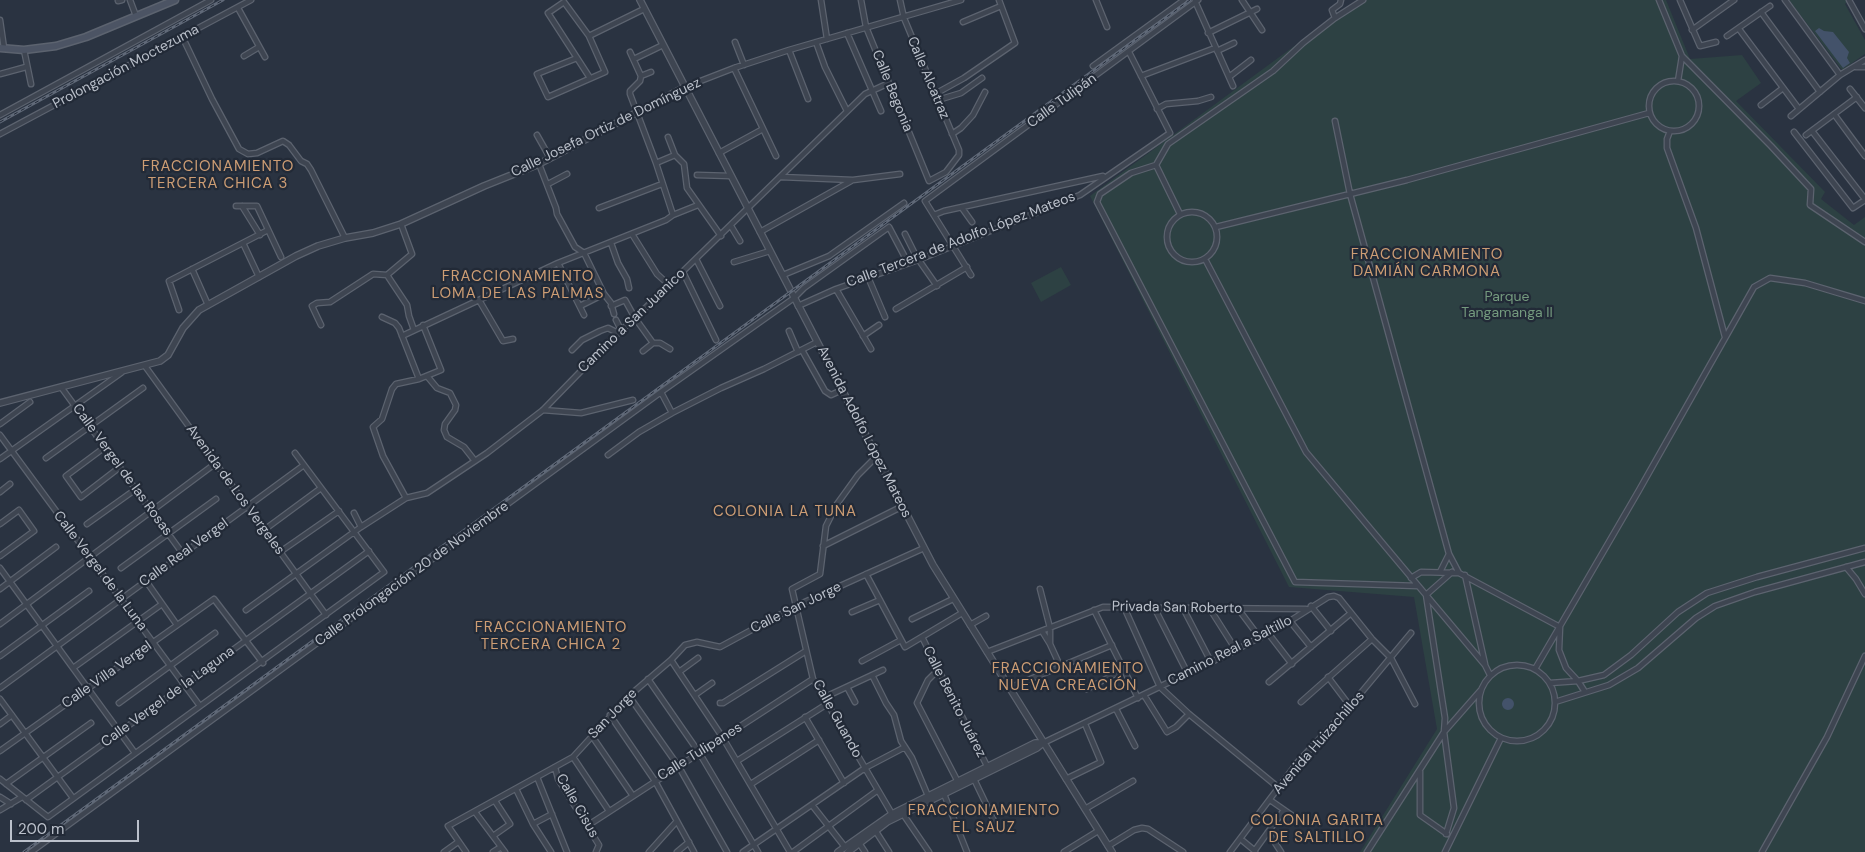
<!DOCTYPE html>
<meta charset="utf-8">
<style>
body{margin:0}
#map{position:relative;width:1865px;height:852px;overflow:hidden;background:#2a3341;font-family:"DM Sans",sans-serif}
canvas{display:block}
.scale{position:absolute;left:10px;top:820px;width:129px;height:22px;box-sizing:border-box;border:2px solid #bbc1cb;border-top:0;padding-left:6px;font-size:15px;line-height:18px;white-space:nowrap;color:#bbc1cb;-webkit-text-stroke:4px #222a37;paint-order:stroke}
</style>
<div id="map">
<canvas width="1865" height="852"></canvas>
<div class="scale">200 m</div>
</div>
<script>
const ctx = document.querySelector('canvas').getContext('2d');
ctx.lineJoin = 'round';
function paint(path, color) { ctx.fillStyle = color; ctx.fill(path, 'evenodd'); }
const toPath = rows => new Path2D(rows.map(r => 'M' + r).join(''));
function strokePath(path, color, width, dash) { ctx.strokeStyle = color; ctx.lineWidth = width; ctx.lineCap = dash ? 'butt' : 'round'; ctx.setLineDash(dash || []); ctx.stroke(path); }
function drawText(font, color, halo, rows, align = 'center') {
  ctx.font = font + ' "DM Sans",sans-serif'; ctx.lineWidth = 4.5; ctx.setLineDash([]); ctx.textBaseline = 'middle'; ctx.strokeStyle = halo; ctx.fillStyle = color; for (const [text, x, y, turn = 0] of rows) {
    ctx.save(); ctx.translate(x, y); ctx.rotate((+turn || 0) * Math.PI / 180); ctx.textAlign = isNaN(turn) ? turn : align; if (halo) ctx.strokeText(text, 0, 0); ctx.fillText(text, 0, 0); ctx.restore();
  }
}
const green = toPath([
 [1357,0,1666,0,1690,59,1742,55,1761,83,1736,101,1825,192,1821,199,1854,225,1865,217,1865,852,1360,852,1437,729,1414,597,1289,587,1090,196],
 [1789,0,1846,0,1847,2,1845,4,1865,40,1865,54,1842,70],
 [1061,267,1071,285,1041,302,1031,283]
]);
const water = toPath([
 [1819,28,1824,31,1833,32,1849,52,1847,58,1850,63,1843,68,1815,31],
 '1502 704a6 6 0 1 1 12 0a6 6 0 1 1-12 0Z'
]);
const minor = toPath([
 [130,0,136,16],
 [821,0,827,39],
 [861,0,866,27,929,181,946,172,959,155,959,150,904,18,900,0],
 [1096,0,1107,27],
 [1242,0,1262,30],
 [1659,0,1682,56,1678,81],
 [1680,0,1700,46,1716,42],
 [1785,0,1840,75],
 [1849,0,1865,29],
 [118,1,122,0],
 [1195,1,1233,86],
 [238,8,265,57],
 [1761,12,1820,92],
 [1335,18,1332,10,1340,4,1341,0],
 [0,20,4,48],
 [963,22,1001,6],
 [1739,29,1799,109],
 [1692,30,1734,0],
 [847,33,881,111],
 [1208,33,1257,9],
 [182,36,212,99,239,149,248,154,257,153,283,141,289,145,301,161,307,164,311,170,345,238],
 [589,36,644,9],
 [1727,36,1770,6],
 [735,42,744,65],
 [816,42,825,67,847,111],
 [24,50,31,84],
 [789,50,808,99],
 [1217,51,1234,43],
 [630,52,641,76],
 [244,56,259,47],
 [1682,56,1771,146,1811,189,1810,205,1865,242],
 [577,58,537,74,548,97,605,72,589,36,564,2,548,13,590,78],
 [634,59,663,45],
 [1093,66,1184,0],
 [1856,67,1865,67],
 [734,68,776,156],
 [651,72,641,76,640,81,630,91,630,94,656,163,673,215],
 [0,74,26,67],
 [1141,76,1215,48],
 [1229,77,1251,60],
 '1649 106a25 25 0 1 1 50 0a25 25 0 1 1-50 0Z',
 [685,87,734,68,789,50,961,0],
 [1850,89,1865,108],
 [935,94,964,78,1015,43,999,0],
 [938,100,961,93,982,78],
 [1761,105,1783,88],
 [1157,109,1166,104,1198,101,1211,97],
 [1834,114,1865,156],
 [0,115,211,0],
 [1791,116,1840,75,1865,60],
 [1335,121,1350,194,1449,554,1459,573],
 [1670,131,1667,139,1667,148,1696,228,1725,337],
 [1812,131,1865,199],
 [1794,132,1853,208,1865,200],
 [0,134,251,0],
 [952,134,961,128,973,115,985,92],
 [537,135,550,158],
 [1806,135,1857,97],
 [668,137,675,155,684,164,687,188,721,236],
 [719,153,763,129],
 [656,163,675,155],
 [539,164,556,208,557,214,575,247,584,253,604,294,611,303,614,314],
 [1156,165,1168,144,1273,71,1303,43,1335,18,1363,0],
 [697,175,731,176],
 [781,177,853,180,900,174],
 [548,184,567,174],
 [236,206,257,206,281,257],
 [242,206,260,235],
 [599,208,662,184],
 [962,208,972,222],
 '1167 237a25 25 0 1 1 50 0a25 25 0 1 1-50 0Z',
 [1180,214,1156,165,1131,173,1100,194,1097,202,1295,582,1418,586],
 [934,215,944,211,1103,176],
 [731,226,740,241],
 [1216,227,1407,180,1649,113],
 [760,232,851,181],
 [632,234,657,274,669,285],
 [905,234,916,256,937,286],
 [243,243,259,277],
 [611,243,618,263,627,279,629,288],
 [696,259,720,306],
 [1205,259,1306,452,1426,595,1445,718,1444,732,1367,852],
 [734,262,770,251],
 [558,263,584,315],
 [192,269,208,305],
 [683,272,716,340],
 [387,275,412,254,401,224],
 [387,275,407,305,409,316,414,330],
 [783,275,829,256,904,203],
 [971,275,925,201,1198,0],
 [868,277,885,317],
 [836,289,871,349],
 [479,300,503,341,513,339],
 [580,306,604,294],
 [611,306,625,300,635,318,653,343],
 [798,306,836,289,918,260,1080,195,1170,133,1129,52],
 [896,309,967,267],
 [179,310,169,281,268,230],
 [382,317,395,323,399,328,419,379],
 [616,320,621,330],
 [321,325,312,306,317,303,330,302,373,274,387,275],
 [789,331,798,352],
 [402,336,558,263,666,220,673,215,698,205],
 [863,336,879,325],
 [572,350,582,340,600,331,608,328,618,333],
 [802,350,825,391,831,395,842,390],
 [643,351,653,343,660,343,670,349],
 [145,366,326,615],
 [427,376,437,388,450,393,456,405,455,410,445,424,444,430,447,437,464,447,475,461],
 [61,387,183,554],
 [661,392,672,413],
 [543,410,581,413,633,400],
 [0,424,30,402],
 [0,435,200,706],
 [105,447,66,476,81,497,120,467],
 [608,455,639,432,672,413,721,388,764,369,817,342],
 [877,456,858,475,837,504,826,526,820,574,792,589,813,679,892,814],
 [46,458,143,388],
 [0,459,121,373],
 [0,492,10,484],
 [406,498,383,456,373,427,382,419,392,389,396,384,419,379,441,370,423,325],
 [354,513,361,527],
 [0,524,19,510,34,531,0,556],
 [87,524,136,489],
 [264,530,321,488],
 [823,546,903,506],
 [280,552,339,511],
 [1846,567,1856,579,1865,594],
 [0,568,135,753],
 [121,568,216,499],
 [1440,572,1449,554],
 [1452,572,1426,595,1485,665,1490,675],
 [866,574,905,647,962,613],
 [1465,575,1485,664],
 [1411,578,1421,572,1459,573,1560,627,1559,650,1566,668,1578,681,1585,692],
 [146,581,177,625],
 [0,589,56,547],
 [1040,589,1050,628,1050,644,1061,668],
 [1311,606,1331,631],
 [1124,607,1160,687,1189,714,1279,788],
 [1154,607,1188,674],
 [1183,608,1211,662],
 [1210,609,1236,650],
 [246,610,361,527,406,498,427,493,487,453,543,410,618,333,635,318,865,94,889,83],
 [1094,610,1138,698],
 [1239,610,1260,638],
 [852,612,880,600],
 [912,619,953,599],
 [1290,621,1311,647],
 [0,624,216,463],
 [970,625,986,616],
 [1042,631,1050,644],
 [1268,633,1292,664],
 [922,637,987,766],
 [987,652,1103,607,1306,609],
 [0,656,89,591],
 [671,660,723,738,790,852],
 [862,661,901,640],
 '1479 703a38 38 0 1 1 76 0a38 38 0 1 1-76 0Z',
 [73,668,162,604],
 [1535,669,1638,492,1754,287,1770,278,1805,283,1865,301],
 [938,670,928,680,917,703,959,784],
 [679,672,698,658],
 [872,675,886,703,894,715,901,741,912,758,928,796],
 [1328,677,1350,706],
 [648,679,700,754,758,852],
 [1269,682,1351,613],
 [1550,683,1578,681,1604,675,1631,655,1678,612,1707,593,1757,577,1865,548],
 [847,687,855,702],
 [0,688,304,465],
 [1009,688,1112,645],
 [1087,689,1124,669],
 [695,695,712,683],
 [1144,695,1167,732,1176,727,1189,714],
 [629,696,679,767,727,852],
 [823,698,883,670],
 [0,699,73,798],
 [1301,702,1372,639],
 [1555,702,1609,685,1638,668,1696,618,1715,606,1755,592,1865,562],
 [119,703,215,633],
 [720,703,723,703,806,651],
 [1116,709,1135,746],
 [610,715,655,781,694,852],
 [805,717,844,783],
 [0,724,12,715],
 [592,736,633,796],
 [1043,743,1236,650,1290,621,1328,597,1334,596,1339,598,1372,639,1391,658,1415,704],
 [0,751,214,599,263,663],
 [573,757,609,811],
 [737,761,827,704],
 [555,767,558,779,599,845,596,852],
 [1420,771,1420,815,1447,834],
 [537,777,567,852],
 [0,779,48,817,384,572,295,453],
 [974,779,996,825],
 [1066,779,1101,762,1085,724],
 [6,784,91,723],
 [751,784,819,740],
 [516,789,533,824,551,852],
 [944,794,967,852],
 [0,797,11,804],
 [26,800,369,551],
 [1270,800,1293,816],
 [812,805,845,847],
 [1085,809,1133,781],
 [0,810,22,797],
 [475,812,505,852],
 [903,814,929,852],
 [533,824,552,814],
 [587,826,813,679],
 [875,830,889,852],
 [1268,832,1281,852],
 [1446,834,1454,808,1444,732,1480,691],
 [493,836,510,824,495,801],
 [1243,841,1255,851],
 [859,843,865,852],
 [1108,846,1134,830,1142,828,1148,829,1183,852],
 [1255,850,1284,810],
 [31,852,661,392,794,298,804,288,889,227,908,263],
 [444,852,458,842],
 [466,852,448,826,573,757,629,696,671,660,685,645,697,642,720,647,796,606,924,548],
 [493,852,501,847],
 [649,852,677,821],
 [677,852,689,842],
 [743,852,865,768,905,747],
 [793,852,878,790],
 [1064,852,1098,831],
 [1230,852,1297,763,1350,706,1411,633],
 [1445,852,1501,738],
 [1762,852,1827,737,1865,656]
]);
const tertiary = toPath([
 [640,0,933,565,1112,852],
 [0,403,160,361,168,355,183,328,199,310,296,256,318,246,345,238,373,233,401,224,484,186,539,164,685,87],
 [838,852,892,814,1035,743,1043,743],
 [848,852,887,822,1037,748,1043,743]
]);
const secondary = toPath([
 [0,48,24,50,56,46,86,37,175,0]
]);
const rail = toPath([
 [0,122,223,0],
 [24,852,1190,0]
]);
const streetNames = [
 ["Prolongación Moctezuma",126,67,-28],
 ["Calle Alcatraz",928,78,67],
 ["Calle Begonia",892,91,68],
 ["Calle Tulipán",1062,101,-36],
 ["Calle Josefa Ortiz de Domínguez",606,128,-26],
 ["Calle Tercera de Adolfo López Mateos",961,240,-21],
 ["Camino a San Juanico",632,321,-44],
 ["Avenida Adolfo López Mateos",864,432,63],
 ["Calle Vergel de las Rosas",122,470,54],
 ["Avenida de Los Vergeles",235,490,54],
 ["Calle Real Vergel",184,553,-36],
 ["Calle Vergel de la Luna",100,571,53],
 ["Calle Prolongación 20 de Noviembre",412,574,-36],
 ["Calle San Jorge",796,608,-26],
 ["Privada San Roberto",1177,608,1],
 ["Camino Real a Saltillo",1230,651,-27],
 ["Calle Villa Vergel",107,675,-35],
 ["Calle Vergel de la Laguna",168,697,-36],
 ["Calle Benito Juárez",954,702,63],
 ["San Jorge",613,714,-46],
 ["Calle Guando",837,719,61],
 ["Avenida Huizachillos",1319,743,-49],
 ["Calle Tulipanes",700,752,-32],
 ["Calle Cisus",577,806,60]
];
const parkNames = [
 ["Parque",1507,297],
 ["Tangamanga II",1507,313]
];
const neighbourhoodNames = [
 ["FRACCIONAMIENTO",218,167],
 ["TERCERA CHICA 3",218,184],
 ["FRACCIONAMIENTO",1427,255],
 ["DAMIÁN CARMONA",1427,272],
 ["FRACCIONAMIENTO",518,277],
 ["LOMA DE LAS PALMAS",518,294],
 ["COLONIA LA TUNA",785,512],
 ["FRACCIONAMIENTO",551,628],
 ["TERCERA CHICA 2",551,645],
 ["FRACCIONAMIENTO",1068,669],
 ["NUEVA CREACIÓN",1068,686],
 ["FRACCIONAMIENTO",984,811],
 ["EL SAUZ",984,828],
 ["COLONIA GARITA",1317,821],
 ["DE SALTILLO",1317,838]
];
paint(green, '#2d4143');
paint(water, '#43526a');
strokePath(minor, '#5c636f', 7);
strokePath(tertiary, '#5c636f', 8);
strokePath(secondary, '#5c636f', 9);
strokePath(minor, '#3e4551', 4.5);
strokePath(tertiary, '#3e4551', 5.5);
strokePath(secondary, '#4c5464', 6);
strokePath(rail, '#606978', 3);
strokePath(rail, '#222a37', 1, [4]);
drawText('14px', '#bbc1cb', '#222a37', streetNames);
drawText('14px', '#749a7e', '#222a37', parkNames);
ctx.letterSpacing = '1px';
drawText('15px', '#cd9d74', '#222a37', neighbourhoodNames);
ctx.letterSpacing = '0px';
</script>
